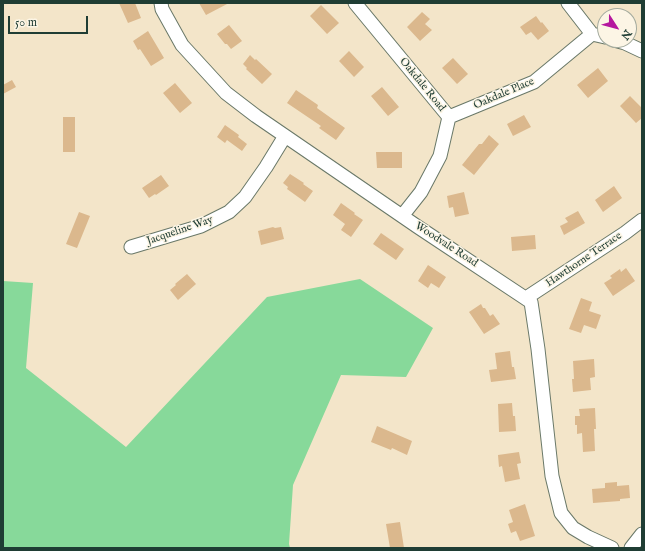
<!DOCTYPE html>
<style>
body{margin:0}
#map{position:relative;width:645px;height:551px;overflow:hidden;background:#f3e5c9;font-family:"IM FELL English",serif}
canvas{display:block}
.frame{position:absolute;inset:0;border:4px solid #1f3d34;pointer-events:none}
.north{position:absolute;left:597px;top:8px;width:40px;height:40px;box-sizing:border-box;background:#fcf5e5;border:1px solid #a4ab9e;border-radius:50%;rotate:126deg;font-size:11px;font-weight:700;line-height:16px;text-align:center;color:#1f3d34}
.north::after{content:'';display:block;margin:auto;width:14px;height:18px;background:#b5179e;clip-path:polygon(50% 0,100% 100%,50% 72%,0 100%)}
.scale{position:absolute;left:8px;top:16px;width:80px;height:18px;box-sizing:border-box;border:2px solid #1f3d34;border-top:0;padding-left:5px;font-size:12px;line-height:14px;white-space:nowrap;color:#1f3d34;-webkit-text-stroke:3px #fcf5e5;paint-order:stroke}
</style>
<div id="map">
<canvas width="645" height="551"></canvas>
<div class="frame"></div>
<div class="north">N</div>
<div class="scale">50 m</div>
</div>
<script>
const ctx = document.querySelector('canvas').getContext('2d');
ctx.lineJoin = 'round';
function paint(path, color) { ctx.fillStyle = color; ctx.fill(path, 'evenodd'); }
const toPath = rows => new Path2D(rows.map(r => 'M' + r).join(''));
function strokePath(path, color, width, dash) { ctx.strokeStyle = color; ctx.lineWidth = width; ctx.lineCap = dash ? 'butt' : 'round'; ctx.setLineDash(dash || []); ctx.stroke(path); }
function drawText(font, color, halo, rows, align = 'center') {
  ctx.font = font + ' "IM FELL English",serif'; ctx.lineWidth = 3; ctx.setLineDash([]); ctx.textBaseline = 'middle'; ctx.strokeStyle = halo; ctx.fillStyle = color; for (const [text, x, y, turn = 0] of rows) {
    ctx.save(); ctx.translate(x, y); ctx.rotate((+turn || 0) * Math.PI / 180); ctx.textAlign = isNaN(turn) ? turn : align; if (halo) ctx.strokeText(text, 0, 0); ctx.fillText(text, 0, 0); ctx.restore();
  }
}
const green = toPath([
 [360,279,433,328,406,377,341,375,293,485,289,544,290,548,3,548,3,281,33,283,26,368,126,447,267,297]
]);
const building = toPath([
 [119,3,135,3,141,18,128,23],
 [199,3,229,3,206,15],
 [321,5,339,23,327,34,310,16],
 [422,12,430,19,425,24,432,30,420,41,407,27],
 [536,16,541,23,542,22,549,31,538,40,531,32,526,35,520,27],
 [229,25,242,41,231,49,227,44,225,44,217,34],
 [148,31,164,58,151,66,140,49,138,50,133,41],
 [349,51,364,67,354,77,339,61],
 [250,55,255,60,256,59,272,74,262,84,246,69,247,68,243,64],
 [453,58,468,74,457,84,442,68],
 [598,68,608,81,588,98,577,85],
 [12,80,16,87,3,94,3,85],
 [175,83,192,103,180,113,163,93],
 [382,87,399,107,388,116,371,96],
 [296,90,318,105,317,108,345,128,336,140,319,128,321,126,287,103],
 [630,96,642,108,642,118,636,123,620,106],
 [524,115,531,127,513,136,507,124],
 [63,117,75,117,75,152,63,152],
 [225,125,239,135,238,137,247,144,242,151,227,140,225,143,217,137],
 [489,135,499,144,474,175,462,165,479,144,482,144],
 [376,152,402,152,402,168,377,168],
 [290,174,304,183,303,184,313,191,305,202,287,189,288,187,283,183],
 [161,175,169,186,156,195,155,194,149,198,142,188],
 [614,186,622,198,603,212,595,200],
 [464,192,469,214,455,217,453,207,449,208,447,196],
 [341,203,355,213,354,214,363,220,351,237,341,230,345,224,333,215],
 [578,211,585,223,564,235,560,226,568,222,565,218],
 [79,212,90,216,77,248,66,244],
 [273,227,275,228,281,227,284,239,261,245,258,231],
 [381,233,404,249,396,260,373,244],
 [535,235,536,249,512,251,511,237],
 [428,265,446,277,439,288,431,283,428,288,418,281],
 [626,268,635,281,613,296,604,283,612,278,610,276,620,269,621,272],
 [187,274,196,284,178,300,170,290,176,285,175,284],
 [581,298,592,302,589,311,601,315,596,329,584,325,581,333,569,329],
 [481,304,483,308,485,308,490,316,493,314,500,324,484,334,469,312],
 [510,351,512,367,514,367,516,379,491,382,489,370,497,369,495,353],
 [594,359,595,377,590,378,591,390,573,392,572,379,574,379,573,361],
 [512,403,513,416,515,416,516,431,499,432,498,404],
 [595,408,596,429,594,429,595,451,583,452,582,433,577,434,577,425,575,425,575,416,580,416,579,409],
 [377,426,412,441,407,455,392,448,391,450,371,442],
 [519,452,521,463,517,464,520,479,505,482,502,466,499,467,498,455],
 [617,482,617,486,629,485,630,498,620,499,620,501,593,503,592,489,605,488,605,483],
 [525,504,535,536,520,541,516,531,511,533,508,524,513,522,509,510],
 [400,522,404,548,390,548,386,524]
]);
const minor = toPath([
 [161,3,162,9,182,45,226,93,256,116,418,227,531,302,538,349,552,476,561,513,573,528,588,537,612,548],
 [355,3,449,117,440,156,421,192,402,216],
 [568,3,592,34,605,37],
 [614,40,625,43,642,51],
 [449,117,534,82,592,34],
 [131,247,201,226,229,212,245,197,266,167,285,136],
 [526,298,625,233,642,220],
 [631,548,642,534]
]);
const streetNames = [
 ["Oakdale Road",422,85,51],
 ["Oakdale Place",504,94,-23],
 ["Jacqueline Way",180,231,-19],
 ["Woodvale Road",446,245,33],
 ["Hawthorne Terrace",584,260,-34]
];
paint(green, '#87d99a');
paint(building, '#dbb88d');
strokePath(minor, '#697868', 15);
strokePath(minor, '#fff', 13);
drawText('11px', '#1f3d34', '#fcf5e5', streetNames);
</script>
